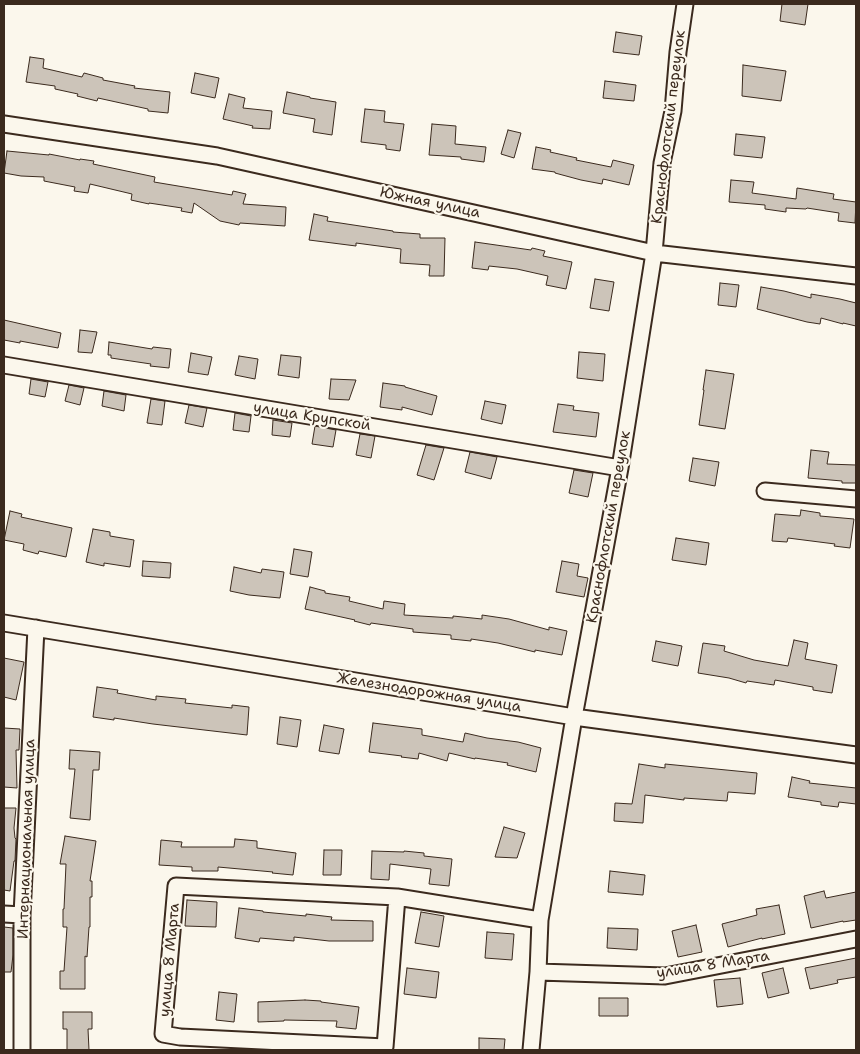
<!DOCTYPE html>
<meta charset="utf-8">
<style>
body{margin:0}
#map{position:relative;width:860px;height:1054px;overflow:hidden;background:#fbf7ec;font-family:"Shantell Sans",sans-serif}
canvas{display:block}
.frame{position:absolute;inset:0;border:5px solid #3b2a1e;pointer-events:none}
</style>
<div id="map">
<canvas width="860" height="1054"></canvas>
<div class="frame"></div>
</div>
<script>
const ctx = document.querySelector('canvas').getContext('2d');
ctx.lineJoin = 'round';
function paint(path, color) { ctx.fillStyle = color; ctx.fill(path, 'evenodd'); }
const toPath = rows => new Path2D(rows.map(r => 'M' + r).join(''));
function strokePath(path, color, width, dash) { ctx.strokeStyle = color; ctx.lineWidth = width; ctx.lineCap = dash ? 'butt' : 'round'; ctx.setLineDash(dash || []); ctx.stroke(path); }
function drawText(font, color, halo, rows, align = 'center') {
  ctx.font = font + ' "Shantell Sans",sans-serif'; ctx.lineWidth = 4.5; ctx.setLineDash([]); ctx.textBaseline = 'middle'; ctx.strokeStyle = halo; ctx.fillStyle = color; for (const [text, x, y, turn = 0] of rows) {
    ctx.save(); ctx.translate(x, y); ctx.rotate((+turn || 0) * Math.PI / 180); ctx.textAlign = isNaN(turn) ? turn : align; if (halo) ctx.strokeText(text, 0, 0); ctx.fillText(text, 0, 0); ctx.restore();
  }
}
const building = toPath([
 [782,4,808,4,805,25,780,21,782,4],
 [616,32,642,36,639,55,613,52,616,32],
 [30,57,44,59,43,68,82,77,84,73,103,78,103,80,135,86,134,88,170,92,168,113,148,111,148,109,98,98,97,101,77,96,78,94,55,89,55,86,26,82,30,57],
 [743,65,786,71,781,101,742,96,743,65],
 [195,73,219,78,215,98,191,93,195,73],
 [605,81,636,85,634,101,603,98,605,81],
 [287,92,310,97,310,98,336,102,332,135,313,132,315,119,283,113,287,92],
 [229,94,245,98,243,108,272,111,270,129,252,128,253,126,223,119,229,94],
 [365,109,385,111,384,122,404,124,400,151,386,149,386,145,361,142,365,109],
 [432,124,456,126,455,144,486,147,484,162,461,159,461,157,429,155,432,124],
 [508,130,521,133,514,158,501,154,508,130],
 [736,134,765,137,762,158,734,155,736,134],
 [536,147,551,150,550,152,577,158,576,160,611,167,613,160,634,165,629,185,603,179,602,184,581,180,555,173,555,172,532,169,536,147],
 [7,151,49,155,49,154,80,160,80,159,94,161,93,164,155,177,154,182,232,195,233,191,246,194,243,204,286,207,285,226,240,223,239,225,220,221,194,203,192,213,181,211,182,208,149,203,149,204,131,200,132,194,90,184,88,193,74,191,75,187,44,181,44,177,21,176,4,173,7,151],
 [731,180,754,182,752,193,796,199,797,188,834,194,833,199,856,202,855,223,838,221,839,213,807,208,806,209,786,208,786,212,765,209,765,205,729,202,731,180],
 [314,214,328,217,327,221,393,231,393,232,420,234,420,238,445,238,444,276,429,276,430,265,400,263,401,249,356,243,356,246,309,240,314,214],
 [475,242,531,250,532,248,545,251,543,256,572,262,566,289,546,285,548,276,517,269,489,266,488,270,472,268,475,242],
 [595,279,614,282,609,311,590,308,595,279],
 [720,283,739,285,736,307,718,305,720,283],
 [761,287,784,291,811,298,811,294,840,299,856,303,856,326,843,323,843,324,821,318,820,324,807,322,757,309,761,287],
 [4,320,61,333,58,348,20,341,20,343,4,340,4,320],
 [80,330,97,332,92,353,78,352,80,330],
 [109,342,152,349,153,347,171,349,169,368,150,366,151,364,111,358,111,355,108,355,109,342],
 [579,352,605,354,603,381,577,378,579,352],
 [191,353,212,357,208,375,188,372,191,353],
 [281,355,301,357,299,378,278,375,281,355],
 [239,356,258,359,255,379,235,375,239,356],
 [706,370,734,374,725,429,699,425,704,390,703,390,706,370],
 [31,379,48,382,45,397,29,394,31,379],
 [331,379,356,380,349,400,329,399,331,379],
 [383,383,405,386,405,387,437,396,432,415,402,407,402,410,380,407,383,383],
 [69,385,84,388,80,405,65,401,69,385],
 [104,391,126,395,124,411,102,406,104,391],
 [151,399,165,401,162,425,147,423,151,399],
 [485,401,506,405,502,424,481,419,485,401],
 [558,404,574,406,573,410,599,413,596,437,553,432,558,404],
 [189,405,207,408,203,427,185,423,189,405],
 [235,413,251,416,249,432,233,430,235,413],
 [273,420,292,423,290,437,272,435,273,420],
 [315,426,336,430,333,447,312,444,315,426],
 [360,434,375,436,371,458,356,455,360,434],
 [426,445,444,448,434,480,417,475,426,445],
 [811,450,829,452,827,464,856,465,856,483,842,483,842,481,808,478,811,450],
 [470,452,497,457,491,479,465,472,470,452],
 [693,458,719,462,715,486,689,481,693,458],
 [574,470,593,473,588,497,569,493,574,470],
 [801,510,820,513,820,516,854,519,850,548,834,546,835,544,788,538,787,542,772,541,775,514,800,516,801,510],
 [10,511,22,514,21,517,72,528,66,557,39,551,38,554,23,550,24,544,4,540,10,511],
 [93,529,110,532,110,536,134,540,130,567,104,563,104,566,86,562,93,529],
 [676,538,709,543,706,565,672,560,676,538],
 [294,549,312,552,308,577,290,574,294,549],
 [143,561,171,563,170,578,142,576,143,561],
 [562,561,579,564,577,576,588,578,584,597,556,592,562,561],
 [234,567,261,573,262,569,284,572,280,598,249,595,230,591,234,567],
 [310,587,325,591,325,593,350,597,349,601,383,609,384,601,405,604,404,615,453,618,453,616,482,619,482,615,509,619,549,630,549,627,567,631,562,655,535,650,535,652,498,643,471,639,471,641,451,639,451,635,413,632,413,629,371,623,370,625,354,621,355,620,305,609,310,587],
 [794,640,808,643,805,659,837,665,832,693,813,690,813,687,775,680,774,685,747,681,746,683,729,678,698,673,703,643,725,646,724,651,754,660,788,666,794,640],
 [656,641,682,646,678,666,652,661,656,641],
 [4,658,24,662,16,700,4,697,4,658],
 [97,687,118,690,117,693,156,700,156,696,186,699,185,703,232,708,232,705,249,707,247,735,153,724,114,718,114,720,93,717,97,687],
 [280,717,301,720,297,747,277,744,280,717],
 [373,723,422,729,422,735,463,742,465,733,487,738,518,742,541,748,536,772,507,765,508,763,475,758,475,759,449,753,447,761,419,753,418,759,401,757,402,756,369,752,373,723],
 [324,725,344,729,339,754,319,751,324,725],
 [4,728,20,729,19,750,16,750,17,788,4,787,4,728],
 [70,750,100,752,99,770,93,770,90,820,70,818,75,769,69,769,70,750],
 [639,764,665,768,665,764,757,773,755,794,728,792,727,801,684,798,684,800,645,795,643,823,614,821,615,803,632,804,639,764],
 [792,777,810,781,809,783,856,788,856,804,839,802,838,807,821,805,821,802,788,797,792,777],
 [4,808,16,808,14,828,15,838,16,839,15,861,14,861,10,891,4,890,4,808],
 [504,827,525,833,517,858,495,857,504,827],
 [65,836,96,841,90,881,92,881,92,897,90,897,90,927,89,927,87,957,85,956,85,989,60,989,60,971,64,971,67,927,63,927,63,909,64,909,66,864,60,864,65,836],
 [235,839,257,841,257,848,296,853,293,875,272,873,273,872,218,867,218,871,192,871,192,867,159,865,161,840,182,842,181,847,234,847,235,839],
 [324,850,342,850,341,875,323,875,324,850],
 [372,851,404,852,404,851,424,853,424,856,452,859,449,886,429,884,431,869,390,864,389,880,371,879,372,851],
 [610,871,645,875,643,895,608,892,610,871],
 [824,891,826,898,856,892,856,920,843,922,843,921,811,928,804,896,824,891],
 [187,900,217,902,216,927,185,926,187,900],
 [779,905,785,934,762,939,762,938,728,947,722,924,757,915,756,909,779,905],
 [239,908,263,911,263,912,306,916,306,914,332,917,331,920,373,921,373,941,329,941,294,937,294,941,260,938,259,942,235,938,239,908],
 [421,912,444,916,439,947,415,943,421,912],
 [696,925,702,952,678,957,672,931,696,925],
 [4,927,13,928,13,955,11,972,4,972,4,927],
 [608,928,638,929,637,950,607,948,608,928],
 [487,932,514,934,512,960,485,958,487,932],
 [856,958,856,977,837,980,838,983,810,989,805,968,856,958],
 [407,968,439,972,436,998,404,994,407,968],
 [783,968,789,993,768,998,762,973,783,968],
 [740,978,743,1004,717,1007,714,980,740,978],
 [219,992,237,994,234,1022,216,1020,219,992],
 [599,998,628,998,628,1016,599,1016,599,998],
 [305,1000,321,1001,321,1002,359,1007,356,1029,336,1027,337,1021,284,1020,284,1021,258,1022,258,1002,305,1000],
 [63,1012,92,1012,92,1029,88,1029,89,1050,67,1050,67,1029,63,1029,63,1012],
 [479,1038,505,1039,504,1050,479,1050,479,1038]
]);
const street = toPath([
 [4,124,217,156,654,253,856,276],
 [4,365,620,468],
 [765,491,856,499],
 [4,623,574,717,856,755],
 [397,897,385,1047,180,1037,163,1034,176,886,397,897,540,920],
 [4,914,22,915],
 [538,972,665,976,856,939],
 [22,1050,22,915,36,628],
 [531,1050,538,972,540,920,574,717,620,468,654,253,662,163,673,111,678,52,685,4]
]);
const streetNames = [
 ["Краснофлотский переулок",669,127,-83],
 ["Южная улица",430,203,12],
 ["улица Крупской",312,417,9],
 ["Краснофлотский переулок",609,527,-80],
 ["Железнодорожная улица",429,693,9],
 ["Интернациональная улица",27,839,-88],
 ["улица 8 Марта",170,960,-85],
 ["улица 8 Марта",713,965,-9]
];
paint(building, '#ccc4b9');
strokePath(building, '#3b2a1e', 1);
strokePath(street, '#3b2a1e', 19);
strokePath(street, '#fbf7ec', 15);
drawText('15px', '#3b2a1e', '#fbf7ec', streetNames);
</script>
